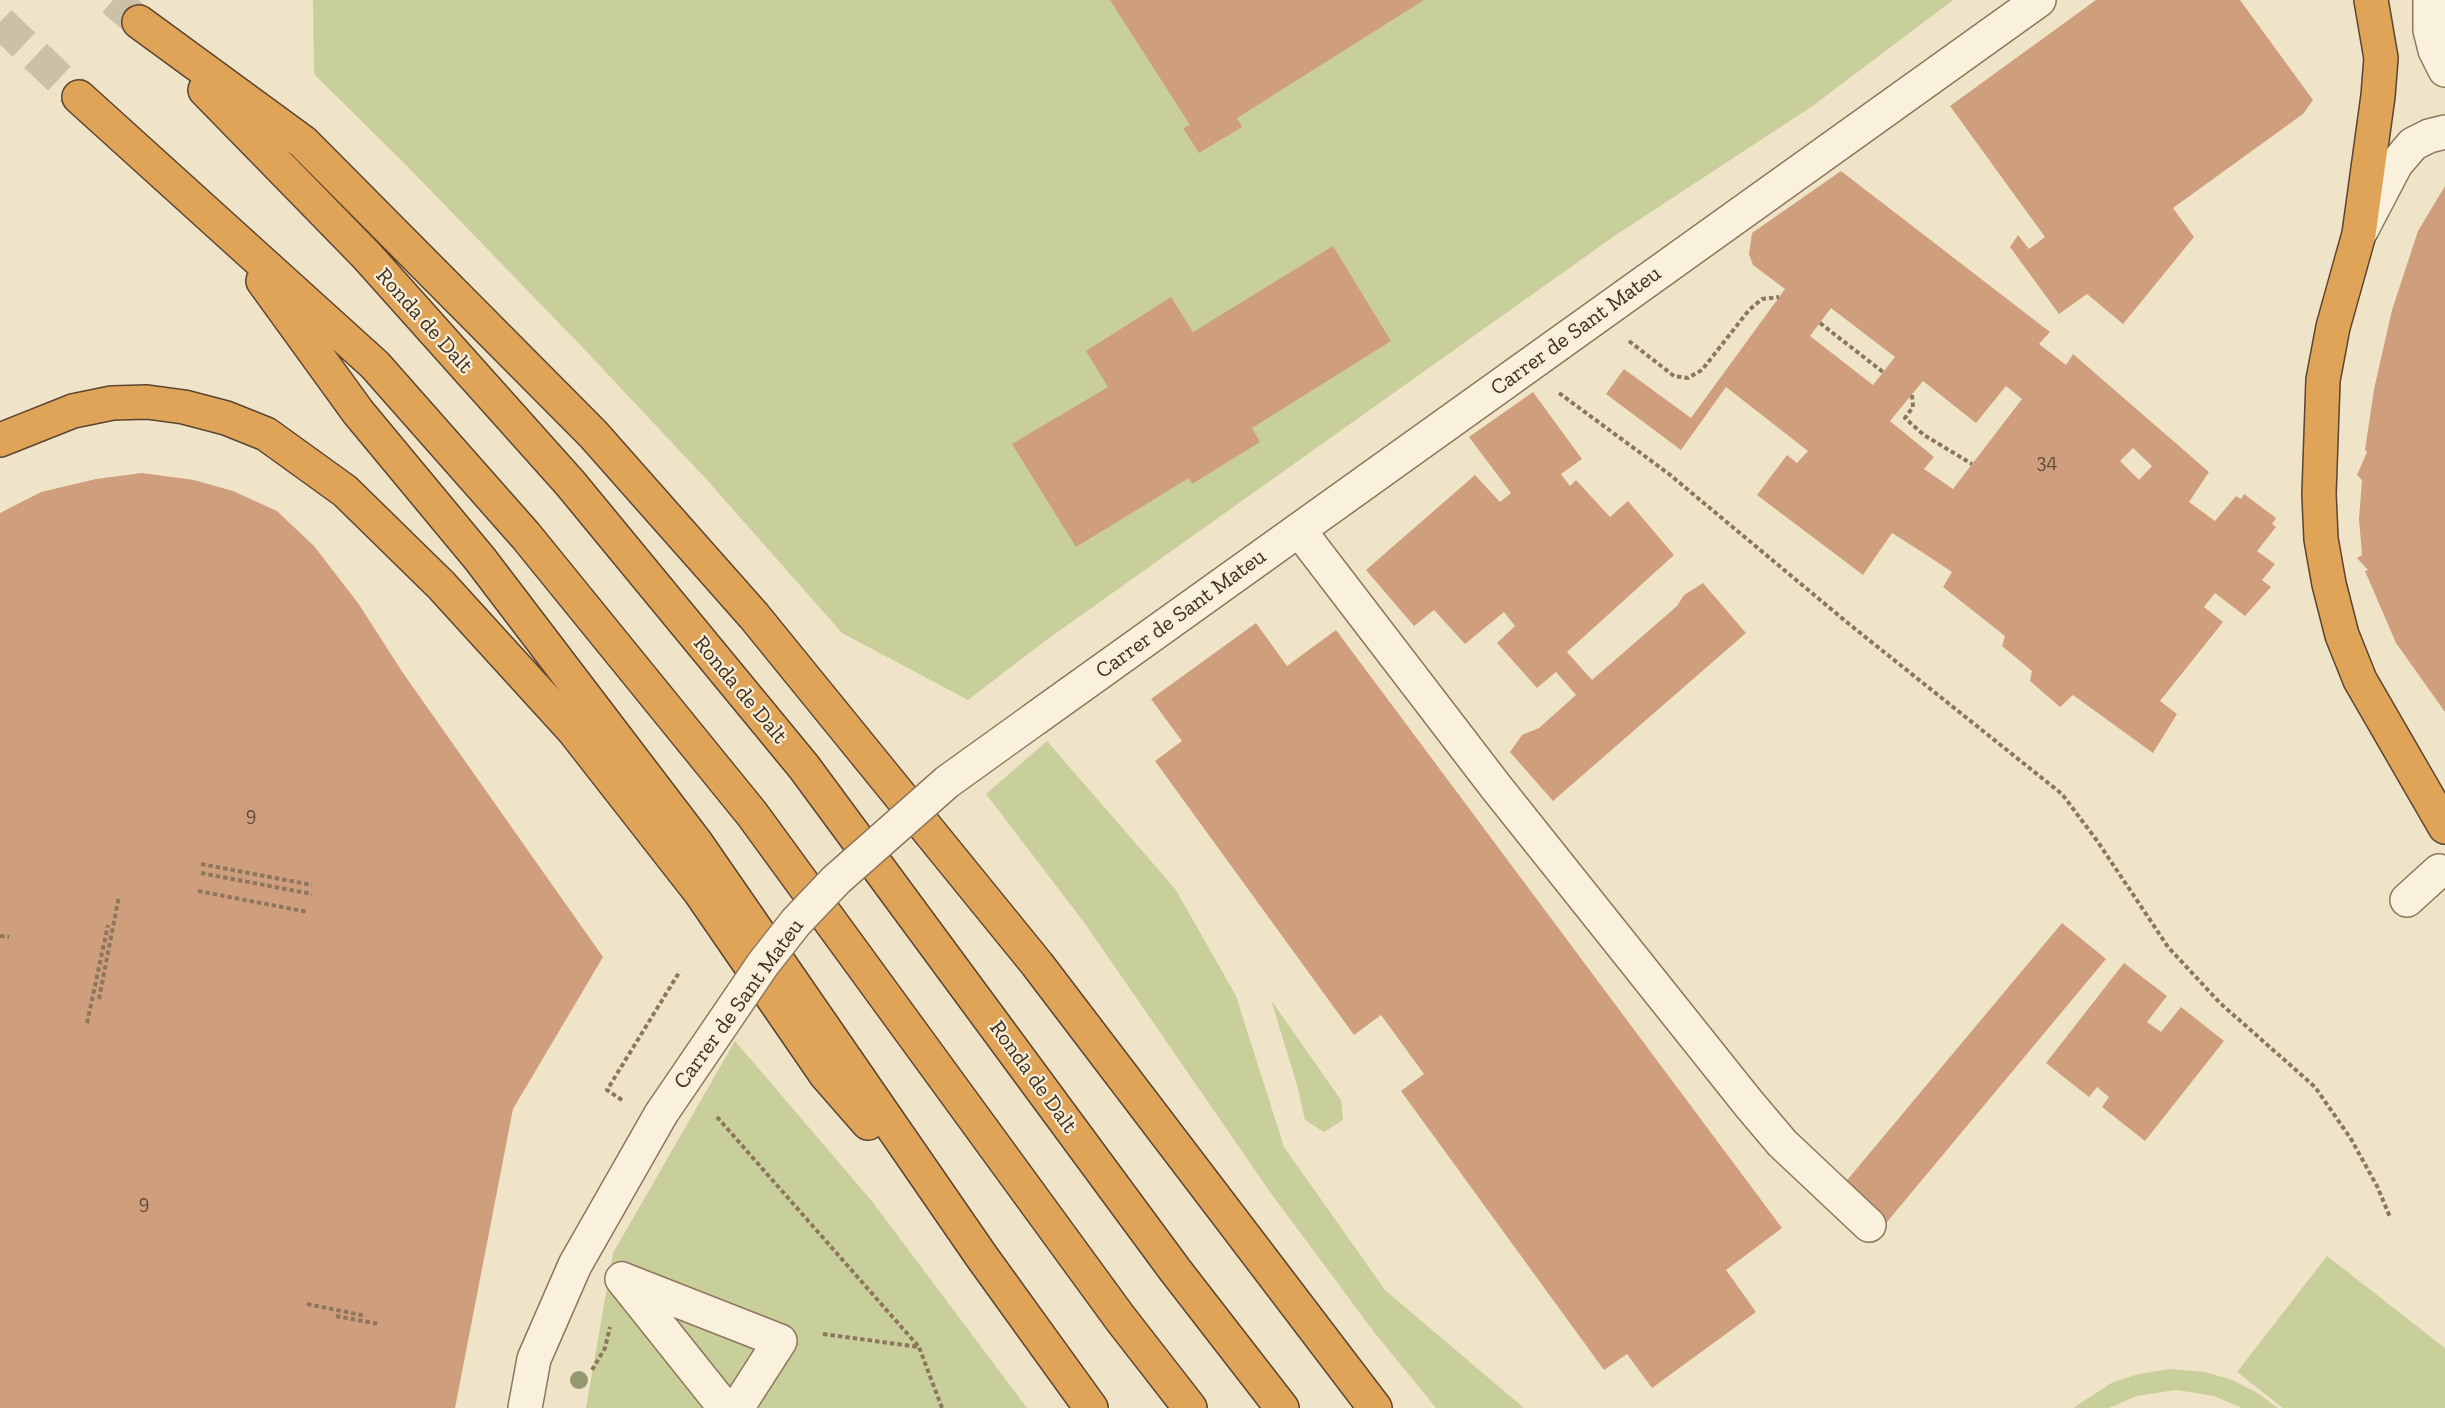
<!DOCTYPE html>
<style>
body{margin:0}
canvas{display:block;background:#f0e4c8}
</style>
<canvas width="2445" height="1408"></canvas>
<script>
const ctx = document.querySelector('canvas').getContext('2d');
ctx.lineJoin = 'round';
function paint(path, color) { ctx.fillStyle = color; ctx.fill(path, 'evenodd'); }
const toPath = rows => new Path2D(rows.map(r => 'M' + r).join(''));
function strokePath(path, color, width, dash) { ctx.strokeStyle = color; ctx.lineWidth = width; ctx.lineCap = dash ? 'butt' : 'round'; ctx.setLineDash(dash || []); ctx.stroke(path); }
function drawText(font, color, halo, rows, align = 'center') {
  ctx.font = font + ' "Zilla Slab",serif'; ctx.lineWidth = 4.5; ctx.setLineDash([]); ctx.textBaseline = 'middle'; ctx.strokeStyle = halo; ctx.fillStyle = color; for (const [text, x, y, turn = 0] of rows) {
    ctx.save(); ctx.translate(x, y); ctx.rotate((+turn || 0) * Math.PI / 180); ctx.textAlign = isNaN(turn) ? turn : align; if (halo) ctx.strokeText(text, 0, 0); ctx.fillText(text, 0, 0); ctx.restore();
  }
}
const green = toPath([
 [313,0,1953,0,1814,105,1613,237,1045,641,968,700,842,633,707,480,585,350,407,166,314,74],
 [1047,741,1176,890,1236,996,1284,1147,1385,1290,1524,1408,1436,1408,1374,1332,1270,1192,1086,925,986,794],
 [1271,1000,1341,1100,1343,1120,1324,1132,1305,1120,1297,1085],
 [735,1041,871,1200,1027,1408,586,1408,613,1253],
 [2327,1256,2445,1348,2445,1408,2283,1408,2237,1372],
 [2170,1369,2204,1372,2230,1379,2256,1392,2278,1408,2242,1408,2214,1396,2176,1390,2137,1396,2109,1408,2073,1408,2113,1382,2139,1374]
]);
const building = toPath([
 [1110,0,1424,0,1237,118,1242,127,1199,153,1183,128,1190,125],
 [2096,0,2240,0,2313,100,2303,114,2173,208,2194,237,2123,324,2087,294,2059,314,2010,247,2018,235,2029,249,2045,237,1950,106],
 [1841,171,2050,332,2039,344,2066,365,2073,354,2209,472,2189,502,2215,521,2236,496,2241,499,2244,494,2276,518,2272,524,2276,527,2257,551,2275,564,2262,580,2271,587,2245,616,2215,593,2204,607,2223,622,2160,701,2177,714,2153,753,2073,695,2060,707,2030,681,2032,671,2002,646,2005,636,1943,587,1952,572,1925,554,1892,533,1863,575,1757,495,1787,455,1797,463,1808,451,1726,387,1681,450,1606,394,1624,369,1691,418,1785,289,1753,265,1749,254,1752,233],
 [1831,308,1895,357,1873,385,1810,336],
 [1923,381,1976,423,2006,386,2022,399,1953,489,1924,469,1934,457,1890,421],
 [2133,448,2152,466,2139,480,2120,461],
 [2445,186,2445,712,2396,643,2365,571,2368,570,2357,558,2362,555,2359,519,2362,480,2357,475,2367,452,2365,450,2374,389,2392,310,2418,231],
 [1333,246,1391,341,1252,428,1260,442,1192,484,1189,478,1076,547,1012,444,1108,387,1086,351,1171,297,1193,332],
 [1533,392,1582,459,1561,474,1570,486,1576,480,1610,517,1628,501,1674,555,1567,652,1592,680,1677,606,1684,595,1703,583,1746,633,1553,801,1510,752,1522,735,1539,728,1576,695,1556,672,1537,688,1497,643,1515,626,1504,612,1465,644,1434,610,1414,626,1366,570,1475,475,1500,502,1511,493,1469,437],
 [142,473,194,480,233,491,277,511,314,546,358,603,403,673,603,957,513,1109,455,1408,0,1408,0,513,41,492,96,479],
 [1256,623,1287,666,1336,630,1782,1228,1726,1270,1756,1312,1652,1388,1627,1354,1604,1370,1401,1091,1424,1074,1381,1015,1354,1035,1155,761,1182,741,1151,699],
 [2062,923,2106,959,1887,1222,1843,1185],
 [2124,963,2167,996,2147,1022,2161,1032,2181,1007,2224,1041,2145,1141,2102,1107,2109,1097,2097,1087,2089,1097,2046,1063]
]);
const highwayTunnel = toPath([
 [113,0,139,22],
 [0,22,79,97]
]);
const path = toPath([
 [1820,323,1883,372],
 [1629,341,1674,376,1688,378,1702,370,1749,310,1762,299,1779,297],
 [1559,393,1669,474,1849,624,2062,794,2098,842,2168,947,2220,1003,2315,1087,2351,1139,2377,1186,2390,1217],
 [1912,395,1913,407,1905,418,1924,435,1972,464],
 [201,864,312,885],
 [201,873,312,894],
 [198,891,308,912],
 [0,936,9,937],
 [99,999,119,896],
 [87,1023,108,925],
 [622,1100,607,1090,680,971],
 [717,1117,919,1347],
 [307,1304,366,1316],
 [336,1316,379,1324],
 [823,1334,919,1347,942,1408],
 [592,1370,605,1348,610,1327]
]);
const minor = toPath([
 [2430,0,2430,30,2435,50,2445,70],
 [2361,231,2396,164,2413,144,2429,136,2445,132],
 [1299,530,1496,787,1749,1104,1782,1143,1869,1225],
 [1036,718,2039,0],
 [2407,900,2439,871],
 [525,1408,534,1359,575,1265,661,1114],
 [725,1408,622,1279,780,1341,737,1408]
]);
const highway = toPath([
 [2371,0,2381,58,2378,96,2359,234,2333,327,2323,380,2319,494,2321,539,2329,584,2342,635,2360,680,2445,827],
 [139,22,303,142,593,434,754,616,1037,964,1375,1408],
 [205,90,367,256,570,483,804,767,1175,1270,1282,1408],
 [79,97,375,365,526,536,752,814,1120,1318,1190,1408],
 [263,281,358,412,480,559,697,844,982,1257,1091,1408],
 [0,440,73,411,112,403,147,402,184,407,226,418,266,434,345,491,441,585,574,731,700,892,826,1075,868,1123]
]);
const minorBridge = toPath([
 [661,1114,763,964,796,922,836,880,947,782,1036,718]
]);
const trees = [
 [579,1380]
];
const numberNames = [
 ["34",2047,462],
 ["9",251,815],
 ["9",144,1203]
];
const streetNames = [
 ["Ronda de Dalt",424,321,48],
 ["Carrer de Sant Mateu",1576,331,-36],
 ["Carrer de Sant Mateu",1181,614,-36],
 ["Ronda de Dalt",740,690,50],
 ["Carrer de Sant Mateu",739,1004,-54],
 ["Ronda de Dalt",1033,1077,54]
];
paint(green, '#c9cf9b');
paint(building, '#cf9f7d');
strokePath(highwayTunnel, '#ccc0a6', 33, [33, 16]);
strokePath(minor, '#8d765c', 36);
strokePath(highway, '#5b4430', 36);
strokePath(path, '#8d765c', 4, [4.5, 3]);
strokePath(minor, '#faf1dc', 33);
strokePath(highway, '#e0a458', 33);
strokePath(minorBridge, '#8d765c', 36, []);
strokePath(minorBridge, '#faf1dc', 33);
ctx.fillStyle = '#96986f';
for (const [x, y] of trees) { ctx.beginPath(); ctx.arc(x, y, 9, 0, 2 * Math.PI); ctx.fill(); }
drawText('20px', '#624a37', null, numberNames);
drawText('22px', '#3d2e20', '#f7eed8', streetNames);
</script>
